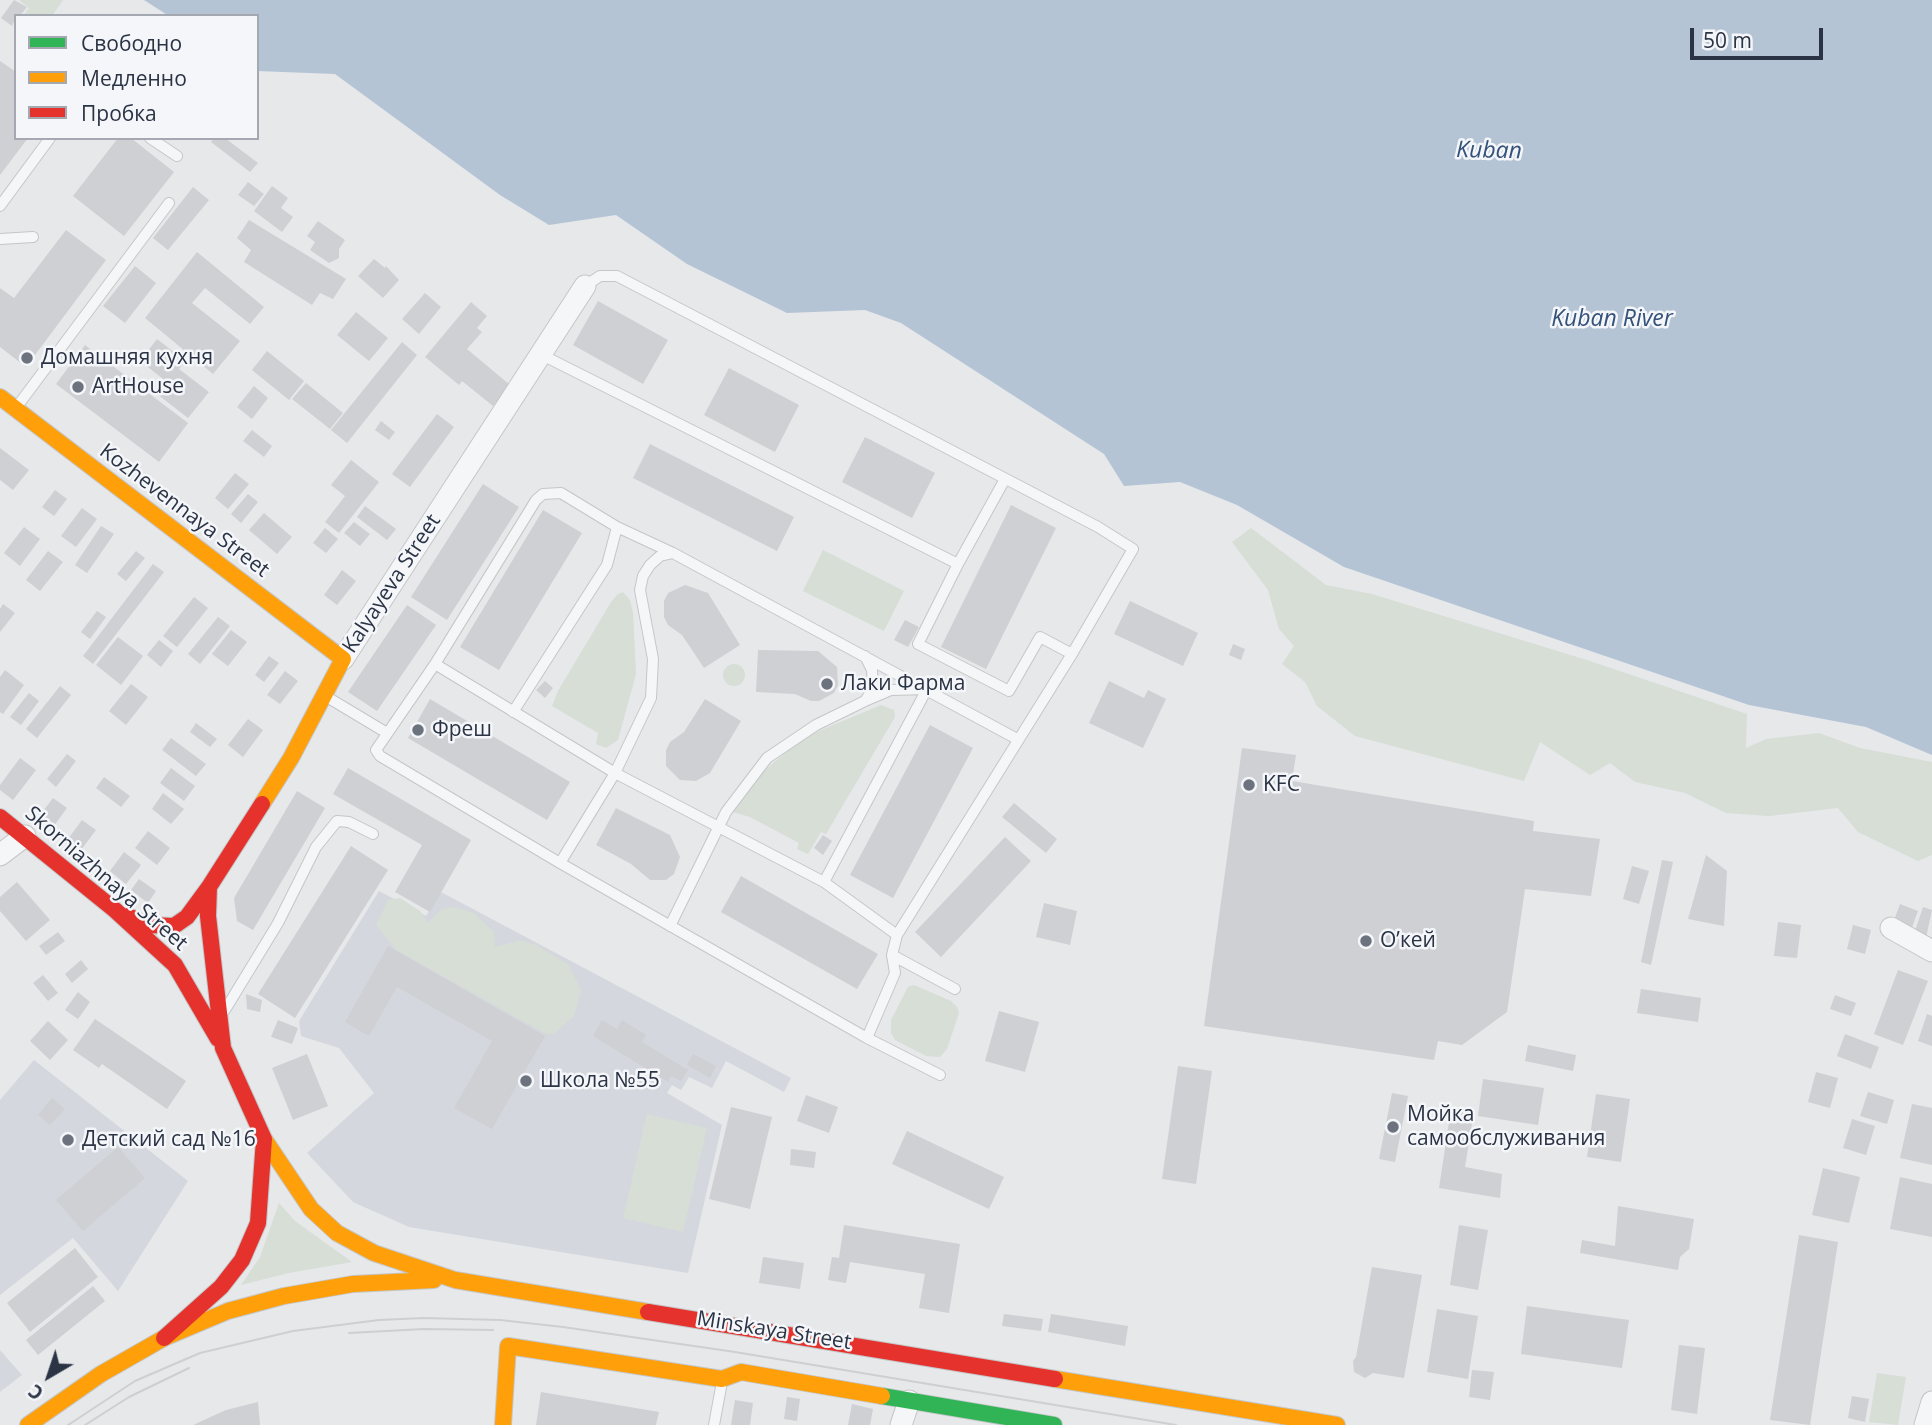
<!DOCTYPE html>
<meta charset="utf-8">
<style>
body{margin:0}
#map{position:relative;width:1932px;height:1425px;overflow:hidden;background:#e6e8ea;font-family:"Open Sans",sans-serif}
canvas{display:block}
.legend{position:absolute;left:14px;top:14px;width:245px;height:126px;box-sizing:border-box;background:#f4f6f9;border:2px solid #a4a8b1;margin:0;padding:9px 12px;list-style:none;font-size:21px;color:#2b3445}
.legend li{display:flex;align-items:center;gap:14px;height:35px}
.legend b{width:35px;border:2px solid #a4a8b1}
.north{position:absolute;left:14px;top:1341px;width:70px;height:70px;-webkit-text-stroke:5px #f4f6f9;paint-order:stroke;rotate:219deg;font-size:19px;font-weight:700;line-height:28px;text-align:center;color:#2b3445}
.north::after{content:'';display:block;margin:auto;width:24px;height:32px;background:#2b3445;clip-path:polygon(50% 0,100% 100%,50% 72%,0 100%)}
.scale{position:absolute;left:1690px;top:28px;width:133px;height:32px;box-sizing:border-box;border:4px solid #2b3445;border-top:0;padding-left:9px;font-size:21px;line-height:24px;white-space:nowrap;color:#2b3445;-webkit-text-stroke:5px #f4f6f9;paint-order:stroke}
</style>
<div id="map">
<canvas width="1932" height="1425"></canvas>
<ul class="legend">
<li><b style="height:9px;background:#30b455"></b>Свободно</li>
<li><b style="height:9px;background:#ff9f0a"></b>Медленно</li>
<li><b style="height:9px;background:#e5322d"></b>Пробка</li>
</ul>
<div class="north">С</div>
<div class="scale">50 m</div>
</div>
<script>
const ctx = document.querySelector('canvas').getContext('2d');
ctx.lineJoin = 'round';
function paint(path, color) { ctx.fillStyle = color; ctx.fill(path, 'evenodd'); }
const toPath = rows => new Path2D(rows.map(r => 'M' + r).join(''));
function strokePath(path, color, width, dash) { ctx.strokeStyle = color; ctx.lineWidth = width; ctx.lineCap = dash ? 'butt' : 'round'; ctx.setLineDash(dash || []); ctx.stroke(path); }
function drawText(font, color, halo, rows, align = 'center') {
  ctx.font = font + ' "Open Sans",sans-serif'; ctx.lineWidth = 5; ctx.setLineDash([]); ctx.textBaseline = 'middle'; ctx.strokeStyle = halo; ctx.fillStyle = color; for (const [text, x, y, turn = 0] of rows) {
    ctx.save(); ctx.translate(x, y); ctx.rotate((+turn || 0) * Math.PI / 180); ctx.textAlign = isNaN(turn) ? turn : align; if (halo) ctx.strokeText(text, 0, 0); ctx.fillText(text, 0, 0); ctx.restore();
  }
}
const built = toPath([
 [379,891,426,916,441,892,791,1078,784,1092,726,1061,712,1088,689,1077,681,1090,672,1085,667,1093,722,1125,688,1273,409,1227,353,1202,307,1153,374,1093,339,1048,301,1036,299,1021],
 [34,1060,188,1181,118,1291,73,1238,0,1295,0,1100],
 [0,1350,22,1375,0,1392]
]);
const green = toPath([
 [19,0,63,0,52,16,23,16,29,8],
 [1251,528,1326,585,1372,594,1590,661,1747,714,1746,748,1766,739,1819,733,1860,748,1932,762,1932,855,1918,861,1858,832,1838,808,1769,816,1726,813,1685,793,1635,782,1610,763,1590,775,1540,742,1524,781,1355,736,1317,706,1305,682,1282,664,1294,646,1279,629,1268,590,1232,542],
 [823,550,904,591,884,631,803,591],
 [623,592,630,600,633,613,636,674,618,740,606,748,596,744,598,733,552,706,558,691,611,602,618,594],
 '723 675a11 11 0 1 1 22 0a11 11 0 1 1-22 0Z',
 [881,705,894,710,895,717,826,834,821,832,808,854,797,849,799,843,750,817,733,812,756,778,802,738],
 [400,898,420,911,428,923,442,909,455,907,474,913,494,932,495,947,521,940,536,945,569,965,581,990,574,1016,554,1034,546,1034,396,950,376,925,388,900],
 [914,985,951,1001,957,1007,959,1013,947,1049,940,1057,926,1056,895,1040,891,1033,891,1020,908,987],
 [647,1114,707,1128,683,1232,623,1218],
 [279,1203,295,1221,352,1262,289,1273,241,1285,260,1257],
 [1877,1373,1906,1377,1898,1425,1869,1422]
]);
const water = toPath([
 [144,0,1932,0,1932,755,1866,727,1749,705,1344,567,1237,505,1180,482,1124,486,1104,454,901,323,865,310,787,313,687,264,616,215,549,225,500,195,335,74,257,71,257,16,169,16]
]);
const building = toPath([
 [14,0,27,7,20,16,16,16,12,26,1,18],
 [0,61,16,72,16,138,28,138,0,175],
 [118,138,131,138,174,172,124,236,73,196],
 [214,138,225,138,258,163,250,172,211,142],
 [248,182,264,194,254,206,238,195],
 [272,186,288,198,281,208,293,217,282,232,254,211],
 [193,187,209,200,168,250,153,238],
 [249,220,346,279,333,299,320,293,312,305,244,262,251,250,237,238],
 [318,221,345,240,339,249,339,258,329,263,310,250,315,242,307,236],
 [66,230,106,260,26,367,0,347,0,288,14,298],
 [197,252,264,307,250,324,205,288,192,303,240,341,213,374,145,318],
 [374,259,385,268,386,266,399,280,383,298,358,276],
 [135,266,156,283,125,323,103,306],
 [425,293,441,307,419,334,402,319],
 [598,301,668,340,643,384,573,345],
 [471,302,487,316,477,328,482,332,467,349,510,385,493,406,462,381,459,385,425,357],
 [356,312,388,338,369,361,337,335],
 [157,339,185,361,179,369,209,392,188,418,157,394,167,382,140,361],
 [402,342,417,355,347,443,331,430],
 [85,345,188,423,159,462,56,384],
 [267,351,304,381,289,400,252,370],
 [729,368,799,405,775,452,704,415],
 [306,383,343,413,330,429,292,399],
 [254,386,268,398,252,419,237,407],
 [437,414,454,427,410,487,392,474],
 [381,421,395,432,389,440,375,430],
 [252,430,272,446,264,457,243,441],
 [865,437,935,473,912,518,842,482],
 [650,444,794,517,777,551,633,478],
 [0,448,29,470,13,490,0,480],
 [351,460,379,482,339,533,325,522,345,496,331,485],
 [235,473,249,484,228,509,215,498],
 [483,484,519,507,447,620,411,597],
 [55,490,67,499,54,516,42,507],
 [248,494,258,502,241,523,231,514],
 [1011,505,1056,528,986,669,941,647],
 [365,506,396,529,387,540,357,517],
 [82,508,97,519,76,547,61,536],
 [543,510,582,533,499,670,460,647],
 [264,513,292,537,277,554,249,530],
 [354,522,370,534,360,546,344,533],
 [101,526,114,534,87,573,75,565],
 [24,527,40,539,20,566,4,553],
 [325,528,338,539,326,553,313,543],
 [48,551,63,562,40,591,26,580],
 [136,551,145,558,126,581,117,574],
 [153,564,164,572,93,664,83,656],
 [342,570,356,581,337,605,324,595],
 [685,585,708,593,740,645,704,668,682,635,668,625,664,617,664,601,668,593],
 [194,597,208,608,177,647,163,636],
 [1130,601,1198,633,1183,666,1114,634],
 [3,604,15,613,0,632,0,609],
 [407,605,436,625,377,711,348,692],
 [97,611,106,617,90,639,81,632],
 [218,617,230,626,200,664,188,654],
 [905,620,919,627,908,647,894,640],
 [231,630,247,642,228,666,212,654],
 [118,637,143,656,121,685,96,665],
 [159,640,173,651,161,667,147,655],
 [1233,644,1245,649,1241,660,1229,655],
 [758,650,818,651,837,667,838,685,834,693,819,701,811,701,795,694,756,692],
 [269,656,279,663,264,682,255,675],
 [5,670,24,685,3,714,0,712,0,677],
 [285,671,298,681,280,704,267,695],
 [545,681,553,688,545,698,536,690],
 [1109,681,1144,698,1148,690,1166,699,1143,748,1089,723],
 [131,684,148,697,126,725,109,711],
 [60,686,71,695,37,738,26,729],
 [29,693,39,701,21,725,10,717],
 [430,699,570,782,547,820,408,738],
 [705,699,741,721,710,773,696,781,680,780,666,766,666,750,670,742,684,732],
 [248,719,263,730,243,757,228,745],
 [196,723,217,739,210,747,190,732],
 [930,725,973,748,893,898,850,875],
 [171,738,206,764,196,776,162,750],
 [1242,748,1296,755,1292,781,1534,821,1533,831,1600,839,1591,896,1525,889,1507,1012,1462,1045,1438,1041,1434,1060,1204,1026],
 [67,754,76,761,56,787,47,779],
 [20,758,36,770,13,800,0,790,0,785],
 [171,768,195,786,184,801,160,783],
 [348,768,471,840,430,912,395,892,422,845,333,794],
 [104,777,130,796,121,807,96,788],
 [297,791,325,808,253,930,237,921,234,898],
 [163,793,184,809,171,824,152,809],
 [53,798,67,808,51,830,37,819],
 [1014,803,1057,839,1046,853,1002,817],
 [616,808,670,835,680,857,674,874,666,880,650,880,631,864,596,845],
 [82,820,96,830,81,850,68,839],
 [148,831,170,848,157,865,135,848],
 [823,835,832,841,823,855,814,848],
 [1005,837,1031,861,941,957,915,932],
 [351,846,388,870,295,1018,258,994],
 [124,852,141,865,126,884,110,871],
 [1706,855,1727,871,1724,926,1688,919],
 [1662,860,1673,862,1651,965,1641,962],
 [1632,866,1649,871,1639,904,1623,899],
 [741,876,878,954,857,989,721,912],
 [139,879,156,891,148,903,131,890],
 [17,882,50,920,26,941,0,911,0,897],
 [1044,903,1077,911,1070,945,1036,937],
 [1900,904,1918,911,1911,930,1893,923],
 [1923,907,1932,910,1926,938,1914,934],
 [1778,922,1801,925,1797,958,1774,956],
 [1853,925,1871,930,1865,954,1847,949],
 [58,932,65,941,46,955,39,946],
 [388,946,545,1036,492,1129,454,1108,492,1041,397,987,369,1036,345,1022],
 [81,960,88,969,72,983,65,974],
 [1898,970,1928,981,1903,1045,1874,1034],
 [43,975,58,993,48,1001,33,983],
 [1641,989,1701,998,1698,1022,1637,1013],
 [78,992,90,1002,78,1019,65,1010],
 [246,994,262,1000,260,1012,247,1009],
 [1835,995,1856,1003,1851,1016,1830,1009],
 [999,1011,1039,1022,1025,1072,985,1061],
 [1927,1014,1932,1016,1932,1046,1918,1041],
 [95,1019,186,1081,167,1109,102,1064,99,1068,73,1050],
 [278,1020,298,1028,292,1044,271,1037],
 [602,1020,617,1029,622,1020,646,1035,642,1042,688,1070,681,1081,671,1076,668,1082,593,1036],
 [48,1021,68,1040,50,1060,30,1041],
 [1845,1034,1879,1047,1871,1069,1837,1056],
 [1528,1045,1576,1055,1573,1071,1525,1061],
 [307,1054,328,1106,293,1120,272,1068],
 [693,1054,716,1066,710,1078,687,1065],
 [1178,1066,1212,1071,1196,1184,1162,1179],
 [1816,1072,1838,1078,1830,1108,1808,1102],
 [1483,1079,1544,1088,1538,1125,1478,1116],
 [1868,1092,1894,1100,1887,1124,1860,1116],
 [1392,1093,1408,1096,1395,1162,1379,1159],
 [1596,1094,1630,1099,1621,1162,1587,1157],
 [806,1095,838,1107,829,1133,797,1121],
 [52,1098,65,1109,50,1125,38,1115],
 [1912,1104,1932,1108,1932,1165,1900,1158],
 [731,1107,772,1117,750,1209,709,1199],
 [1451,1109,1474,1111,1465,1167,1502,1174,1500,1198,1439,1188],
 [1852,1119,1875,1126,1866,1155,1843,1148],
 [907,1131,1004,1177,989,1209,892,1164],
 [118,1147,145,1178,83,1231,56,1200],
 [791,1149,816,1152,814,1168,790,1165],
 [1823,1168,1860,1177,1849,1223,1812,1215],
 [1900,1177,1932,1184,1932,1237,1890,1229],
 [1618,1206,1694,1219,1689,1249,1680,1257,1678,1270,1580,1253,1582,1240,1615,1246],
 [844,1225,960,1244,949,1313,919,1308,925,1274,850,1262,846,1283,828,1280,832,1257,839,1258],
 [1459,1225,1488,1230,1478,1290,1450,1285],
 [1799,1235,1838,1242,1810,1425,1770,1420],
 [75,1248,98,1277,30,1332,7,1303],
 [763,1257,804,1263,800,1289,759,1283],
 [1372,1267,1422,1275,1404,1378,1373,1373,1365,1378,1354,1372,1353,1361,1356,1357],
 [93,1286,105,1301,38,1355,26,1340],
 [1527,1306,1629,1320,1622,1368,1521,1354],
 [1437,1309,1478,1316,1468,1379,1427,1372],
 [1004,1314,1043,1319,1041,1331,1002,1326],
 [1051,1314,1128,1326,1125,1346,1048,1332],
 [1679,1345,1705,1348,1697,1414,1671,1410],
 [1472,1370,1494,1372,1490,1400,1469,1397],
 [541,1392,659,1412,656,1425,536,1425],
 [1852,1396,1869,1399,1865,1422,1848,1418],
 [787,1397,800,1399,797,1421,784,1419],
 [735,1400,753,1403,750,1425,731,1425],
 [258,1402,260,1425,193,1425,226,1410],
 [852,1404,873,1409,870,1425,848,1425]
]);
const lane = toPath([
 [150,138,177,156],
 [0,206,50,138],
 [0,239,33,237],
 [585,286,600,276,617,276,1098,527,1133,549,1072,654,897,935,892,955,895,973,867,1038],
 [542,355,958,564],
 [16,408,169,203],
 [1005,479,958,564,918,644,1009,691,1040,637,1072,654],
 [435,664,615,773,824,882,897,935],
 [327,697,387,733],
 [865,701,873,689,872,670,865,656],
 [513,712,607,565,617,527],
 [560,863,615,773,651,698,653,659,640,590,643,576,650,565,660,556,673,553],
 [670,926,726,812,767,758,816,725,865,701,891,690,927,689,824,882],
 [892,955,955,989],
 [225,1010,278,923,316,847,337,821,349,822,373,834],
 [940,1075,867,1038,560,863,380,756,376,750,435,664,536,500,543,494,561,493,617,527,673,553,1017,739],
 [714,1425,722,1382]
]);
const street = toPath([
 [343,659,585,286],
 [0,855,25,836],
 [1891,928,1932,951],
 [901,1425,909,1401],
 [1925,1425,1932,1402]
]);
const fast = toPath([
 [882,1396,1054,1425]
]);
const slow = toPath([
 [0,397,343,659,291,758,262,804],
 [264,1139,311,1209,337,1233,374,1253,455,1280,648,1312],
 [1055,1379,1337,1425],
 [28,1425,101,1374,164,1338,228,1311,284,1296,353,1284,434,1280],
 [503,1425,508,1346,722,1379,741,1372,882,1396]
]);
const jam = toPath([
 [0,817,115,910,175,965,218,1039],
 [128,916,149,925,174,926,187,917,209,887],
 [648,1312,1055,1379],
 [164,1338,221,1287,242,1260,258,1223,264,1139,223,1048,208,916,209,887,262,804]
]);
const tram = toPath([
 [349,1333,424,1329,493,1330],
 [68,1425,135,1381,200,1353,293,1331,379,1320,424,1318,500,1320,563,1327,735,1352,1176,1425],
 [85,1425,129,1397,189,1368]
]);
const markers = [
 [27,358,7,"#6c737f"],
 [78,387,7,"#6c737f"],
 [827,684,7,"#6c737f"],
 [418,730,7,"#6c737f"],
 [1249,785,7,"#6c737f"],
 [1366,941,7,"#6c737f"],
 [526,1081,7,"#6c737f"],
 [1393,1127,7,"#6c737f"],
 [68,1140,7,"#6c737f"]
];
const poiNames = [
 ["Домашняя кухня",41,358],
 ["ArtHouse",92,387],
 ["Лаки Фарма",841,684],
 ["Фреш",432,730],
 ["KFC",1263,785],
 ["О’кей",1380,941],
 ["Школа №55",540,1081],
 ["Мойка",1407,1115],
 ["самообслуживания",1407,1139],
 ["Детский сад №16",82,1140]
];
const streetNames = [
 ["Kozhevennaya Street",184,511,37],
 ["Kalyayeva Street",392,584,-57],
 ["Skorniazhnaya Street",106,879,41],
 ["Minskaya Street",774,1331,9]
];
const waterNames = [
 ["Kuban",1489,151,1],
 ["Kuban River",1612,319]
];
paint(built, '#d4d7dd');
paint(green, '#d6ded6');
paint(water, '#b4c4d5');
paint(building, '#ced0d3');
strokePath(lane, '#c4c6c8', 12);
strokePath(street, '#c4c6c8', 23);
strokePath(fast, '#c4c6c8', 18);
strokePath(slow, '#c4c6c8', 18);
strokePath(jam, '#c4c6c8', 18);
strokePath(lane, '#f5f6f7', 10);
strokePath(street, '#f5f6f7', 21);
strokePath(fast, '#30b455', 16);
strokePath(slow, '#ff9f0a', 16);
strokePath(jam, '#e5322d', 16);
strokePath(tram, '#cecfd2', 2);
for (const [x, y, r, color] of markers) { const dot = new Path2D(); dot.arc(x, y, r, 0, 2 * Math.PI); ctx.fillStyle = color; ctx.fill(dot); strokePath(dot, '#f4f6f9', 2.5); }
drawText('21px', '#2b3445', '#f4f6f9', poiNames, 'left');
drawText('21px', '#2b3445', '#f4f6f9', streetNames);
drawText('italic 23px', '#34527a', '#f4f6f9', waterNames);
</script>
